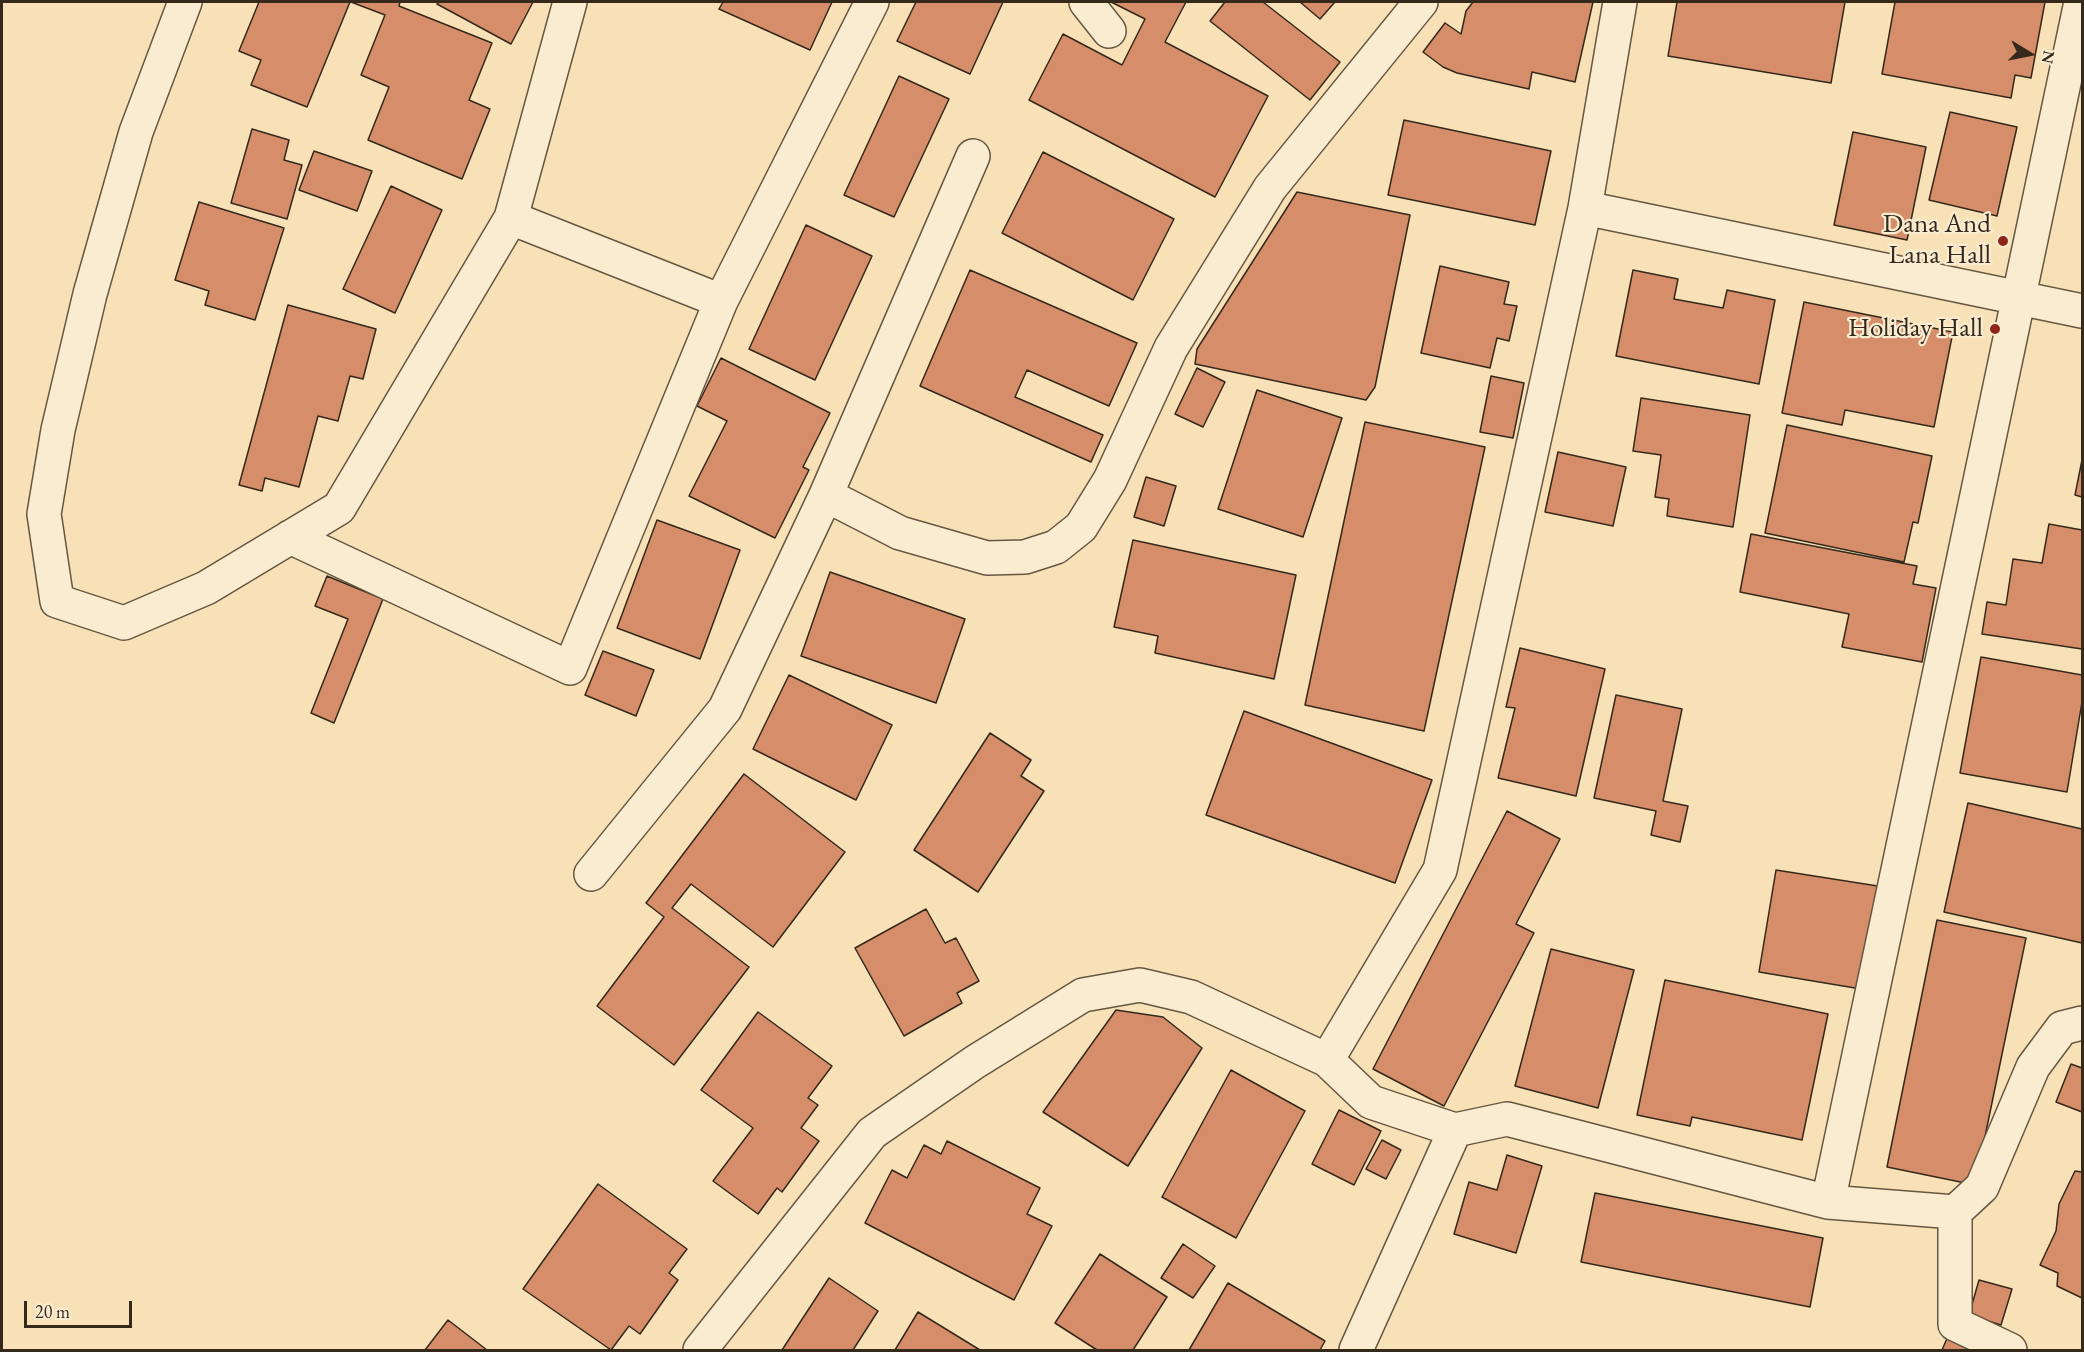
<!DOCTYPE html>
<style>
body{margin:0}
#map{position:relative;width:2084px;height:1352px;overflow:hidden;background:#f8e1b6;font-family:"EB Garamond",serif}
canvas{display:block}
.frame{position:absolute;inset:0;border:3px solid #35291c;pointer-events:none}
.north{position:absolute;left:2000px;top:24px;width:60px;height:60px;-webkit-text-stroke:4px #faecd0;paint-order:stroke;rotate:100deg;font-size:16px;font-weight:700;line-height:24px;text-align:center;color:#35291c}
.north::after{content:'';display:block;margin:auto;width:21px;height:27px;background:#35291c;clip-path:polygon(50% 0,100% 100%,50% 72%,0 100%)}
.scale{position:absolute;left:24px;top:1301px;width:108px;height:27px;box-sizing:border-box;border:3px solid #35291c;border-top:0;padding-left:8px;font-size:18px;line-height:21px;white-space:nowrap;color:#35291c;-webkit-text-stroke:4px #faecd0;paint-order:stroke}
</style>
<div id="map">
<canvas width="2084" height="1352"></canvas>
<div class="frame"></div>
<div class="north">N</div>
<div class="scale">20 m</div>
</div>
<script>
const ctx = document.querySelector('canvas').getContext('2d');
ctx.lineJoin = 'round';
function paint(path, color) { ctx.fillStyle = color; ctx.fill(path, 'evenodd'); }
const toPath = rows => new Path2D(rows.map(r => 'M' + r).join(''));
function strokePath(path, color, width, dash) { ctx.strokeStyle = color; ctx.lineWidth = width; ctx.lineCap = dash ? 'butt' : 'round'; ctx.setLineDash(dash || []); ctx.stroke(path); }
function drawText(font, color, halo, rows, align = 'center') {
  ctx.font = font + ' "EB Garamond",serif'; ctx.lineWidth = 4.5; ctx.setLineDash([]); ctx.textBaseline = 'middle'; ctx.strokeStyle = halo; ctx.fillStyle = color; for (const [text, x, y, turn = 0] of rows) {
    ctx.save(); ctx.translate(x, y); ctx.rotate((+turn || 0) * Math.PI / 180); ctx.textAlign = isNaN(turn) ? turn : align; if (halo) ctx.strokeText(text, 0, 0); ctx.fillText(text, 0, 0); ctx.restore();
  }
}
const building = toPath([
 [259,2,350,2,307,107,251,85,261,60,239,51,259,2],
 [351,2,400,2,399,6,492,43,469,100,490,109,462,179,368,140,389,87,361,75,385,15,351,2],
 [439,2,533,2,511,44,437,4,439,2],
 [723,2,832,2,810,50,719,9,723,2],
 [916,2,1003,2,970,74,897,41,916,2],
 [1111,2,1186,2,1165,42,1268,96,1215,197,1029,100,1063,34,1122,65,1145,19,1111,2],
 [1225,2,1263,2,1340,62,1310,100,1210,21,1225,2],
 [1300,2,1335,2,1320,19,1300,2],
 [1473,2,1593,2,1575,82,1532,72,1529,89,1457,73,1443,67,1423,52,1445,23,1461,34,1466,11,1473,2],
 [1677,2,1845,2,1831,83,1668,56,1677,2],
 [1895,2,2045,2,2031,78,2015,75,2011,98,1882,74,1895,2],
 [899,76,949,99,894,217,844,195,899,76],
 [1950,112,2017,127,1997,216,1929,200,1950,112],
 [1404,120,1551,151,1535,225,1388,195,1404,120],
 [252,129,289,140,284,160,302,165,287,219,231,203,252,129],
 [1853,132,1926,147,1907,240,1834,225,1853,132],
 [314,151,372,171,357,211,299,190,314,151],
 [1043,152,1174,219,1133,300,1002,233,1043,152],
 [391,186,442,210,395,313,343,289,391,186],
 [1297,192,1410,215,1375,387,1366,400,1195,364,1197,349,1297,192],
 [199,202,284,228,255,320,205,305,209,291,175,280,199,202],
 [806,225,872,256,815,380,749,349,806,225],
 [1440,266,1509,282,1504,304,1517,306,1509,341,1497,338,1490,368,1421,353,1440,266],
 [970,270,1137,343,1109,406,1027,370,1015,397,1103,435,1091,462,920,386,970,270],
 [1633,270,1678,279,1674,299,1723,308,1727,290,1775,300,1759,384,1616,356,1633,270],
 [1804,302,1953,332,1934,427,1845,410,1842,425,1782,413,1804,302],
 [288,305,376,329,363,379,350,376,338,421,318,416,299,487,265,478,262,491,239,485,288,305],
 [721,358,830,413,803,467,809,470,775,538,689,496,727,421,697,406,721,358],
 [1197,368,1225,382,1203,427,1175,414,1197,368],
 [1491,376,1524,383,1513,438,1480,432,1491,376],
 [1257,390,1342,418,1303,537,1218,509,1257,390],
 [1641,398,1750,415,1733,527,1667,516,1669,499,1655,497,1661,455,1633,451,1641,398],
 [1365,422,1485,447,1424,731,1305,705,1365,422],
 [1787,425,1932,456,1918,523,1913,522,1904,562,1765,533,1787,425],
 [1558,452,1626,467,1613,526,1545,512,1558,452],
 [2082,460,2082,497,2075,495,2082,460],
 [1146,477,1176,486,1164,526,1134,517,1146,477],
 [657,520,740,550,700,659,617,628,657,520],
 [2049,524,2082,530,2082,649,1982,634,1987,602,2006,605,2013,559,2042,563,2049,524],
 [1751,534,1917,566,1913,584,1936,588,1922,662,1842,647,1849,614,1740,592,1751,534],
 [1133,540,1296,575,1274,679,1155,653,1158,636,1114,627,1133,540],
 [830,572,965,619,936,703,801,656,830,572],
 [327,576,383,599,334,723,311,713,348,619,315,606,327,576],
 [1520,648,1605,669,1576,796,1498,778,1515,708,1506,707,1520,648],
 [603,651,654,670,636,716,585,695,603,651],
 [1981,657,2082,675,2082,702,2067,792,1960,773,1981,657],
 [789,675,892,725,856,800,753,749,789,675],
 [1616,695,1682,709,1663,801,1688,806,1680,842,1651,835,1656,811,1594,798,1616,695],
 [1244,711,1432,780,1395,883,1206,815,1244,711],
 [990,733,1031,760,1021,776,1044,791,978,892,914,850,990,733],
 [744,774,845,852,773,947,691,884,672,908,749,967,674,1065,597,1006,664,917,646,903,744,774],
 [1968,803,2082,829,2082,943,1944,912,1968,803],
 [1507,811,1560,839,1516,924,1534,933,1444,1106,1373,1069,1507,811],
 [1776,870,1884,887,1867,990,1759,972,1776,870],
 [926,909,945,943,956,938,979,981,957,993,962,1003,904,1036,855,948,926,909],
 [1937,920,2026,938,1975,1185,1887,1167,1937,920],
 [1551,949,1634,970,1598,1108,1515,1086,1551,949],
 [1665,980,1828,1014,1802,1140,1692,1117,1690,1126,1637,1115,1665,980],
 [1116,1010,1163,1017,1202,1048,1128,1166,1043,1112,1116,1010],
 [758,1012,832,1066,808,1098,818,1105,801,1128,819,1141,782,1192,777,1188,758,1214,713,1181,753,1128,701,1090,758,1012],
 [2071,1064,2082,1068,2082,1112,2056,1102,2071,1064],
 [1231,1070,1305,1111,1236,1238,1162,1197,1231,1070],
 [1339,1110,1381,1131,1354,1185,1312,1164,1339,1110],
 [1382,1140,1401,1150,1386,1179,1366,1169,1382,1140],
 [947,1141,1040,1188,1027,1214,1052,1226,1014,1300,865,1223,892,1170,907,1178,924,1145,941,1154,947,1141],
 [1507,1155,1542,1166,1516,1253,1454,1234,1469,1182,1497,1190,1507,1155],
 [2075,1171,2082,1172,2082,1298,2057,1286,2058,1273,2040,1265,2056,1231,2059,1204,2075,1171],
 [598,1184,687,1249,669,1273,678,1280,640,1334,629,1326,611,1350,523,1289,598,1184],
 [1595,1193,1823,1238,1810,1307,1581,1262,1595,1193],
 [1183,1244,1215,1266,1193,1298,1161,1278,1183,1244],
 [1100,1254,1167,1297,1133,1350,1097,1350,1055,1323,1100,1254],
 [829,1278,878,1311,853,1350,782,1350,829,1278],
 [1979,1280,2012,1289,2001,1325,1969,1315,1979,1280],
 [1228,1283,1325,1341,1320,1350,1189,1350,1228,1283],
 [918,1312,980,1350,895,1350,918,1312],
 [448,1320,487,1350,425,1350,448,1320],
 [1948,1336,1982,1350,1942,1350,1948,1336]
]);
const street = toPath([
 [185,2,136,132,90,294,58,430,44,514,57,601,124,623,206,588,339,508,511,218,570,2],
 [1086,2,1109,31],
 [1585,208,2082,311],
 [511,218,721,301],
 [826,495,973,156],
 [290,537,570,668,721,301,872,2],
 [591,874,725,709,826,495,900,533,987,558,1025,557,1056,547,1081,527,1110,480,1171,348,1270,188,1421,2],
 [1327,1060,1440,870,1585,208,1620,2],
 [1828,1202,2081,2],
 [1955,1212,1955,1324,2010,1350],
 [700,1350,872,1133,975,1062,1083,995,1140,985,1191,997,1327,1060,1371,1102,1455,1130,1507,1119,1828,1202,1955,1212,1982,1187,2033,1067,2062,1028,2082,1023],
 [1356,1350,1455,1130]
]);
const markers = [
 [2003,241,6,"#8f2418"],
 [1995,329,6,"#8f2418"]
];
const poiNames = [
 ["Dana And",1991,225],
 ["Lana Hall",1991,256],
 ["Holiday Hall",1983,329]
];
paint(building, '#d58d6a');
strokePath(building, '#35291c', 1.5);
strokePath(street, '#665742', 36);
strokePath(street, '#faecd0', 33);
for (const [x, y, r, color] of markers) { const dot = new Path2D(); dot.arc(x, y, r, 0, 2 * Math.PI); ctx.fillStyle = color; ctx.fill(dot); strokePath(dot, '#faecd0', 2); }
drawText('27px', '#35291c', '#faecd0', poiNames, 'right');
</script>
